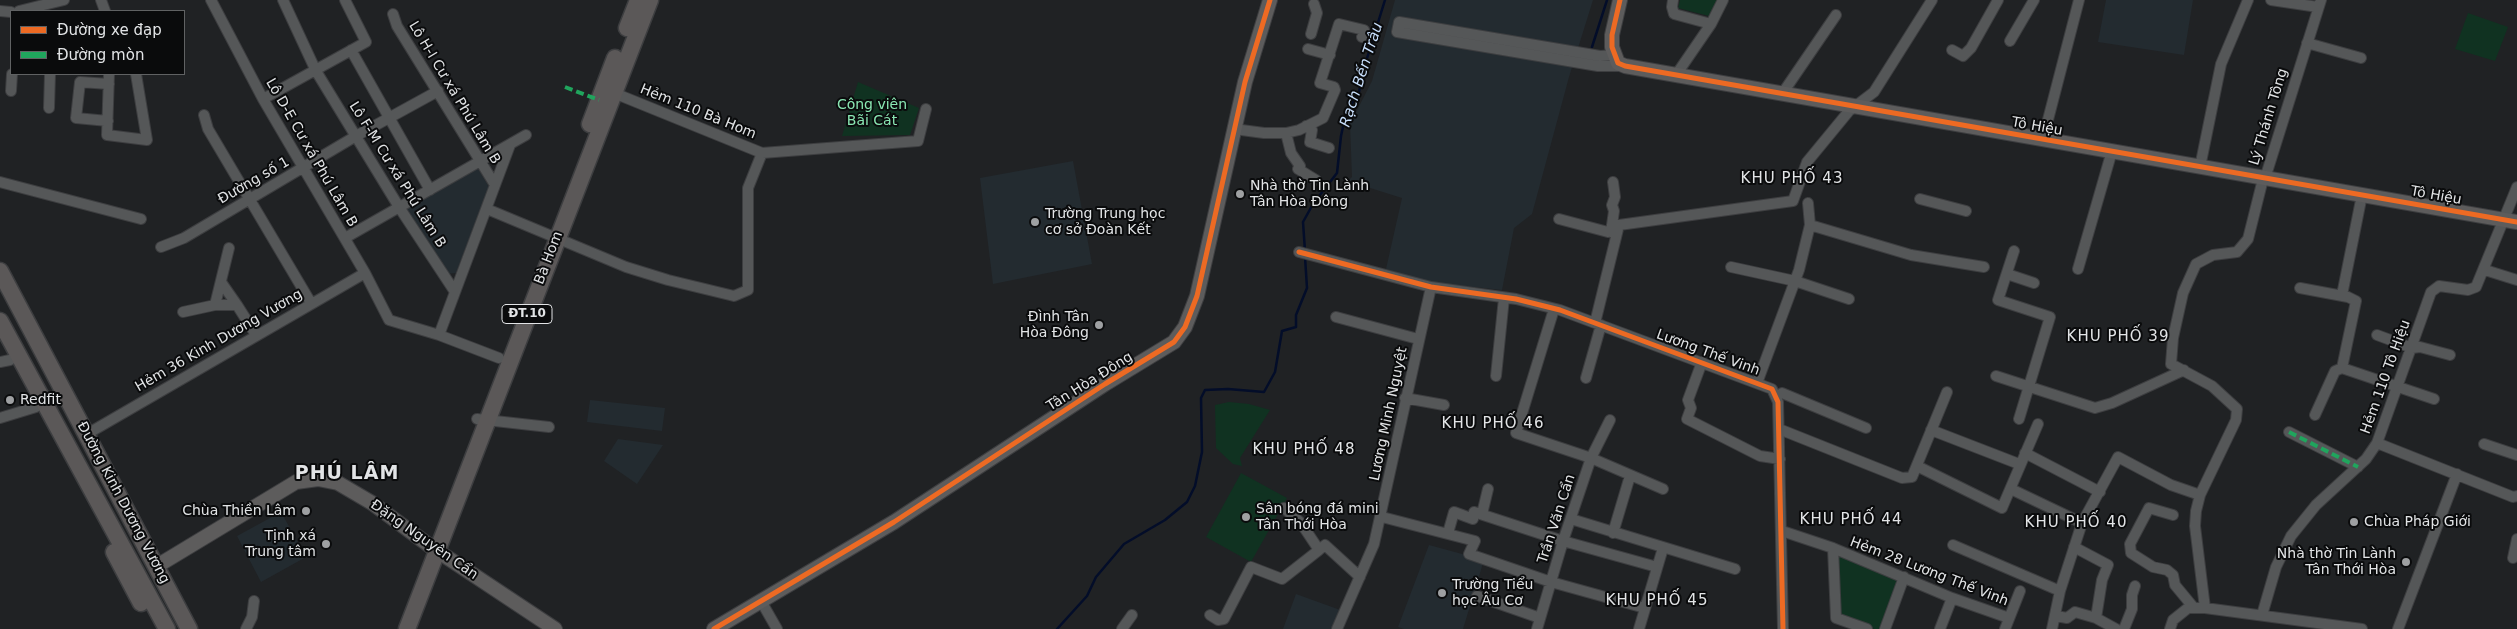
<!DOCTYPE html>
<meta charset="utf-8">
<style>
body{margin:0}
#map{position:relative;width:2517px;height:629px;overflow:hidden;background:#202224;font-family:"DejaVu Sans",sans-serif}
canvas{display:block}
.legend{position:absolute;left:10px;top:10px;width:175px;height:65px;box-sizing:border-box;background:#0a0b0c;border:1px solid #606263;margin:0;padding:6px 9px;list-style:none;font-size:15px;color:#e2e4e6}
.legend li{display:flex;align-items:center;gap:10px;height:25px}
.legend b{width:25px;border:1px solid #606263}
</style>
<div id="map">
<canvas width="2517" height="629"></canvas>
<ul class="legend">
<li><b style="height:6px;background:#ed6a23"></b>Đường xe đạp</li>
<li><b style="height:6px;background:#20a55d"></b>Đường mòn</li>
</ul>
</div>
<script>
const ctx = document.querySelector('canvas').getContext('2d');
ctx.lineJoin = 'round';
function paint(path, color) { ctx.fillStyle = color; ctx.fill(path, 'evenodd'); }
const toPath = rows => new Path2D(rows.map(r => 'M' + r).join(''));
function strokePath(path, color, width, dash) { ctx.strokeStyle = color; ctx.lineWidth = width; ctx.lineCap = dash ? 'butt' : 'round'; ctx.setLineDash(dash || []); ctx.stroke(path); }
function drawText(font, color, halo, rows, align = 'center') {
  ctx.font = font + ' "DejaVu Sans",sans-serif'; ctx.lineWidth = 4; ctx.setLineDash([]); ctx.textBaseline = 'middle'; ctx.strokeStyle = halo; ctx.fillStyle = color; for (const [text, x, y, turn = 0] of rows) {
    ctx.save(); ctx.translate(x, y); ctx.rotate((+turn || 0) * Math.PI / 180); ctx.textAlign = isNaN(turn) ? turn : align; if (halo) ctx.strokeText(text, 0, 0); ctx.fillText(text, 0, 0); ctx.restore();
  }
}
const built = toPath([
 [1395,0,1593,0,1569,77,1532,214,1514,228,1502,290,1427,282,1386,269,1402,198,1348,181,1352,177,1350,124,1372,81],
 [2106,0,2193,0,2184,55,2098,42],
 [1073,161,1092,264,993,284,980,178],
 [477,167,489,187,456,273,445,274,405,209],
 [590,400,665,408,662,431,587,422],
 [618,439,663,445,637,484,604,461],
 [281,512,306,557,261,582,237,536],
 [1429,545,1484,560,1463,629,1404,629,1398,627],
 [1296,594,1343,611,1336,629,1283,629]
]);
const green = toPath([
 [1680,0,1717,0,1709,16,1678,8],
 [2468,13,2508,27,2495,61,2455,49],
 [858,82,919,108,910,135,842,136],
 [1229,402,1249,404,1270,410,1240,458,1242,466,1233,464,1216,448,1215,405],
 [1241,473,1287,498,1251,562,1206,537],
 [1836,553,1902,576,1885,629,1875,629,1840,617]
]);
const stream = toPath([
 [1592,47,1607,0],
 [1305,251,1303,222,1313,204,1337,173,1341,136,1346,113,1359,92,1364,68,1385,0],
 [1057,629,1087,596,1096,577,1124,544,1165,520,1187,502,1195,486,1202,452,1201,398,1205,390,1228,389,1264,392,1275,372,1282,331,1296,327,1296,315,1307,288,1305,257]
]);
const street = toPath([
 [101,0,105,11],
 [211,0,263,99,365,273,389,320,439,335,499,358],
 [283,0,316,71,399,207,455,292],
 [1673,0,1672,7,1674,14,1711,24],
 [2271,0,2318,7],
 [0,11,11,12],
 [19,11,64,0],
 [393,14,397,26,495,185],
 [1311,34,1317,13,1314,4],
 [2010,41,2034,0],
 [2307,43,2361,58],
 [1308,49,1330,55],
 [351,50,430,190],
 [1952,50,1963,56,1971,48,1998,0],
 [1615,55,1600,56,1399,22,1397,32,1598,66,1625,66],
 [109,74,107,135,147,140,136,74],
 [1676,75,1711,24,1723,0],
 [11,91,12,74],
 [614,93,762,153,918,141,926,109],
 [1782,94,1836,15],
 [263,99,366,42,345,0],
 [49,108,50,74],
 [204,115,208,129,311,303],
 [108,121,76,118,80,82,109,84],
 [1306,126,1312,130,1310,142,1329,148],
 [1234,129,1264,133,1286,133,1299,130,1323,118,1335,90,1334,87,1320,83,1339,24,1364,30,1362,37],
 [1286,133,1291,153,1300,166,1298,169,1316,180],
 [2043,139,2079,0],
 [2200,167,2221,64,2248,0],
 [0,182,141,219],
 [1920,199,1966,211],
 [487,209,626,267,668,280,734,296,748,290,748,188,762,153],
 [1559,219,1608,232,1619,225,1793,201,1807,162,1849,111,1874,92,1932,0],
 [1810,225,1911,255,1984,267],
 [1611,232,1614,211,1612,205,1615,197,1613,182],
 [345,238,526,135],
 [161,247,184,238,356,136,438,91],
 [2014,251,1998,300,2050,317,2019,419],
 [1299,252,1431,287,1516,299,1560,310,1772,389,1778,402,1783,629],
 [1731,267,1795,281,1849,299],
 [2078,269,2112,151],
 [2485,270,2517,280],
 [2007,274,2034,283],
 [221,282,237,305],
 [2300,288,2348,297,2356,301,2342,368],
 [2342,295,2362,195],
 [215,305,229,248],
 [1554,309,1516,433,1591,458,1663,489],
 [183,312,215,305,237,305,256,335],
 [1336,317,1418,339],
 [1595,323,1619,225],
 [439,335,510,145],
 [2377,335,2412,348,2420,347,2450,355],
 [0,362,10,360],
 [1702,362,1688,400,1691,408,1687,419,1760,456,1780,459],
 [1496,376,1504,298],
 [1996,376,2095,408,2112,403,2184,370],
 [1586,378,1601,325],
 [1757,383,1799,270,1810,225,1808,203],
 [1782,393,1866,428],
 [1405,398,1444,405],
 [2315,415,2335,371,2342,368,2434,399],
 [0,418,36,407],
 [477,419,549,427],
 [1779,429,1902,478,1912,477,1947,392],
 [1931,430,2019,464],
 [2289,432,2358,467],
 [87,434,365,273],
 [2377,443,2513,497,2517,496],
 [2484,444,2517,455],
 [2025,453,2100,492],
 [1917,466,2002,508,2038,424],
 [2015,491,2082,523],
 [1284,508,1301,523,1319,550,1325,545,1360,577],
 [1482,514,1488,489],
 [2173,515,2149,508,2130,544,2131,553,2153,567,2167,570,2173,575,2175,585,2194,608],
 [1382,517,1475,541,1469,554,1551,582,1645,608],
 [1571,519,1735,569],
 [1782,531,1833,548,1952,598,2009,618],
 [1448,533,1454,512,1473,519,1474,512,1563,541,1657,567],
 [1613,533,1630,476],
 [1953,545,2060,591],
 [2074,547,2108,565,2102,580,2096,618],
 [1833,548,1836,618,1867,629],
 [2513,558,2517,539],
 [1477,596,1540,618],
 [761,601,777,629],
 [2205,608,2195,526,2196,511,2200,495,2236,420,2237,409,2212,386,2171,364,2173,338,2183,293,2196,264,2213,255,2237,252,2248,239,2262,183,2267,172,2321,0],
 [1210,615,1218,620,1224,619,1251,567,1282,579,1319,550],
 [2262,615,2276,567,2291,536,2316,505,2366,459,2377,443,2431,292,2439,286,2468,290,2476,287,2517,187],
 [2056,616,2067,618,2075,612,2096,618,2116,629],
 [246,629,252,617,254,601],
 [1122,629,1132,615],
 [1337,629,1374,544,1431,287],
 [1537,629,1563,541,1591,458,1610,420],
 [1639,629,1663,548],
 [1885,629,1904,577],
 [1940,629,1952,598],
 [2005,629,2020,591],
 [2052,629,2060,591,2082,523,2118,457,2171,485,2200,495],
 [2124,629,2132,609,2132,595,2135,586],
 [2170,629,2173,620,2188,608,2205,608,2362,629],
 [2398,629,2457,474]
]);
const secondary = toPath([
 [1620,0,1612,35,1612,47,1618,63,1625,66,2517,222],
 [157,566,296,482,318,479,338,483,372,503,430,546,555,629],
 [714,629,894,522,1105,384,1174,342,1185,327,1197,296,1245,82,1270,0]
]);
const primary = toPath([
 [627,28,638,0],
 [590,124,615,58],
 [0,271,189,629],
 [0,321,167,629],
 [114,552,141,603],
 [407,629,650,0]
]);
const quiet = toPath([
 [565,87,599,100],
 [2289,432,2358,467]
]);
const cycleway = toPath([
 [1620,0,1612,35,1612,47,1618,63,1625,66,2517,222],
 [1299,252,1431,287,1516,299,1560,310,1772,389,1778,402,1783,629],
 [714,629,894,522,1105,384,1174,342,1185,327,1197,296,1245,82,1270,0]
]);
const markers = [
 [1240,194,5,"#9ea0a2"],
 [1035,222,5,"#9ea0a2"],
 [1099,325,5,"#9ea0a2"],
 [10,400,5,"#9ea0a2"],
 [306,511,5,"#9ea0a2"],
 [1246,517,5,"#9ea0a2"],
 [2354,522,5,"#9ea0a2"],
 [326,544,5,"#9ea0a2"],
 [2406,562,5,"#9ea0a2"],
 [1442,593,5,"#9ea0a2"]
];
const shields = [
 [527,314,50]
];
const shieldNames = [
 ["ĐT.10",527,314]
];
const streetNames = [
 ["Lô H-I Cư xá Phú Lâm B",454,93,59],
 ["Hẻm 110 Bà Hom",698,112,22],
 ["Lý Thánh Tông",2269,117,-73],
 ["Tô Hiệu",2037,127,10],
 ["Lô D-E Cư xá Phú Lâm B",311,153,60],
 ["Lô F-M Cư xá Phú Lâm B",397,175,58],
 ["Đường số 1",254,181,-30],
 ["Tô Hiệu",2436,196,10],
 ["Bà Hom",549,258,-69],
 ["Hẻm 36 Kinh Dương Vương",219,341,-30],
 ["Lương Thế Vinh",1708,353,20],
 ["Hẻm 110 Tô Hiệu",2386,377,-70],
 ["Tân Hòa Đông",1090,382,-32],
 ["Lương Minh Nguyệt",1389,414,-78],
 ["Đường Kinh Dương Vương",123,503,62],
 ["Trần Văn Cẩn",1557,519,-72],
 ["Đặng Nguyên Cẩn",424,540,35],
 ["Hẻm 28 Lương Thế Vinh",1929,572,21]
];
const parkNames = [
 ["Công viên",872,105],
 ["Bãi Cát",872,121]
];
const poiNames = [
 ["Nhà thờ Tin Lành",1250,186],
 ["Tân Hòa Đông",1250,202],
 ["Trường Trung học",1045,214],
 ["cơ sở Đoàn Kết",1045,230],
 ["Đình Tân",1089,317,"right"],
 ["Hòa Đông",1089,333,"right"],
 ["Redfit",20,400],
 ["Sân bóng đá mini",1256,509],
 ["Tân Thới Hòa",1256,525],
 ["Chùa Thiền Lâm",296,511,"right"],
 ["Chùa Pháp Giới",2364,522],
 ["Tịnh xá",316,536,"right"],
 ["Trung tâm",316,552,"right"],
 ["Nhà thờ Tin Lành",2396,554,"right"],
 ["Tân Thới Hòa",2396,570,"right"],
 ["Trường Tiểu",1452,585],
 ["học Âu Cơ",1452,601]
];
const waterNames = [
 ["Rạch Bến Trâu",1362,75,-72]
];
const neighbourhoodNames = [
 ["KHU PHỐ 43",1792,179],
 ["KHU PHỐ 39",2118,337],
 ["KHU PHỐ 46",1493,424],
 ["KHU PHỐ 48",1304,450],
 ["KHU PHỐ 44",1851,520],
 ["KHU PHỐ 40",2076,523],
 ["KHU PHỐ 45",1657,601]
];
const districtNames = [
 ["PHÚ LÂM",347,474]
];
paint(built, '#232b30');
paint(green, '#103221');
strokePath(stream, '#030d29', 2.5);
strokePath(street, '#3d3e40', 12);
strokePath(secondary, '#3d3e40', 16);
strokePath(primary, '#3d3e40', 19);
strokePath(street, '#555758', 10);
strokePath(secondary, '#5d5c5c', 14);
strokePath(primary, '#5b5858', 16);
strokePath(quiet, '#20a55d', 4, [8, 4]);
strokePath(cycleway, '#ed6a23', 5);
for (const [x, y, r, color] of markers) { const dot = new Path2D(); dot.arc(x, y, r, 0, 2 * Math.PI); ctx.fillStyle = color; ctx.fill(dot); strokePath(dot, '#0a0b0c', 2); }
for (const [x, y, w] of shields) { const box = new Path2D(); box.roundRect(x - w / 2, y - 9.5, w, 19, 4); ctx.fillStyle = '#0a0b0c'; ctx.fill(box); strokePath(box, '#e2e4e6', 1); }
drawText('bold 12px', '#e2e4e6', null, shieldNames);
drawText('14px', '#e2e4e6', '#0a0b0c', streetNames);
drawText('14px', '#8ae7b3', '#0a0b0c', parkNames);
drawText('14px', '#e2e4e6', '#0a0b0c', poiNames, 'left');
drawText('italic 15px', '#c7defb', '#0a0b0c', waterNames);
ctx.letterSpacing = '1px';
drawText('15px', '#e2e4e6', '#0a0b0c', neighbourhoodNames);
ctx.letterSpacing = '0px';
ctx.letterSpacing = '1px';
drawText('bold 19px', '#e2e4e6', '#0a0b0c', districtNames);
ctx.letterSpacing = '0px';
</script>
